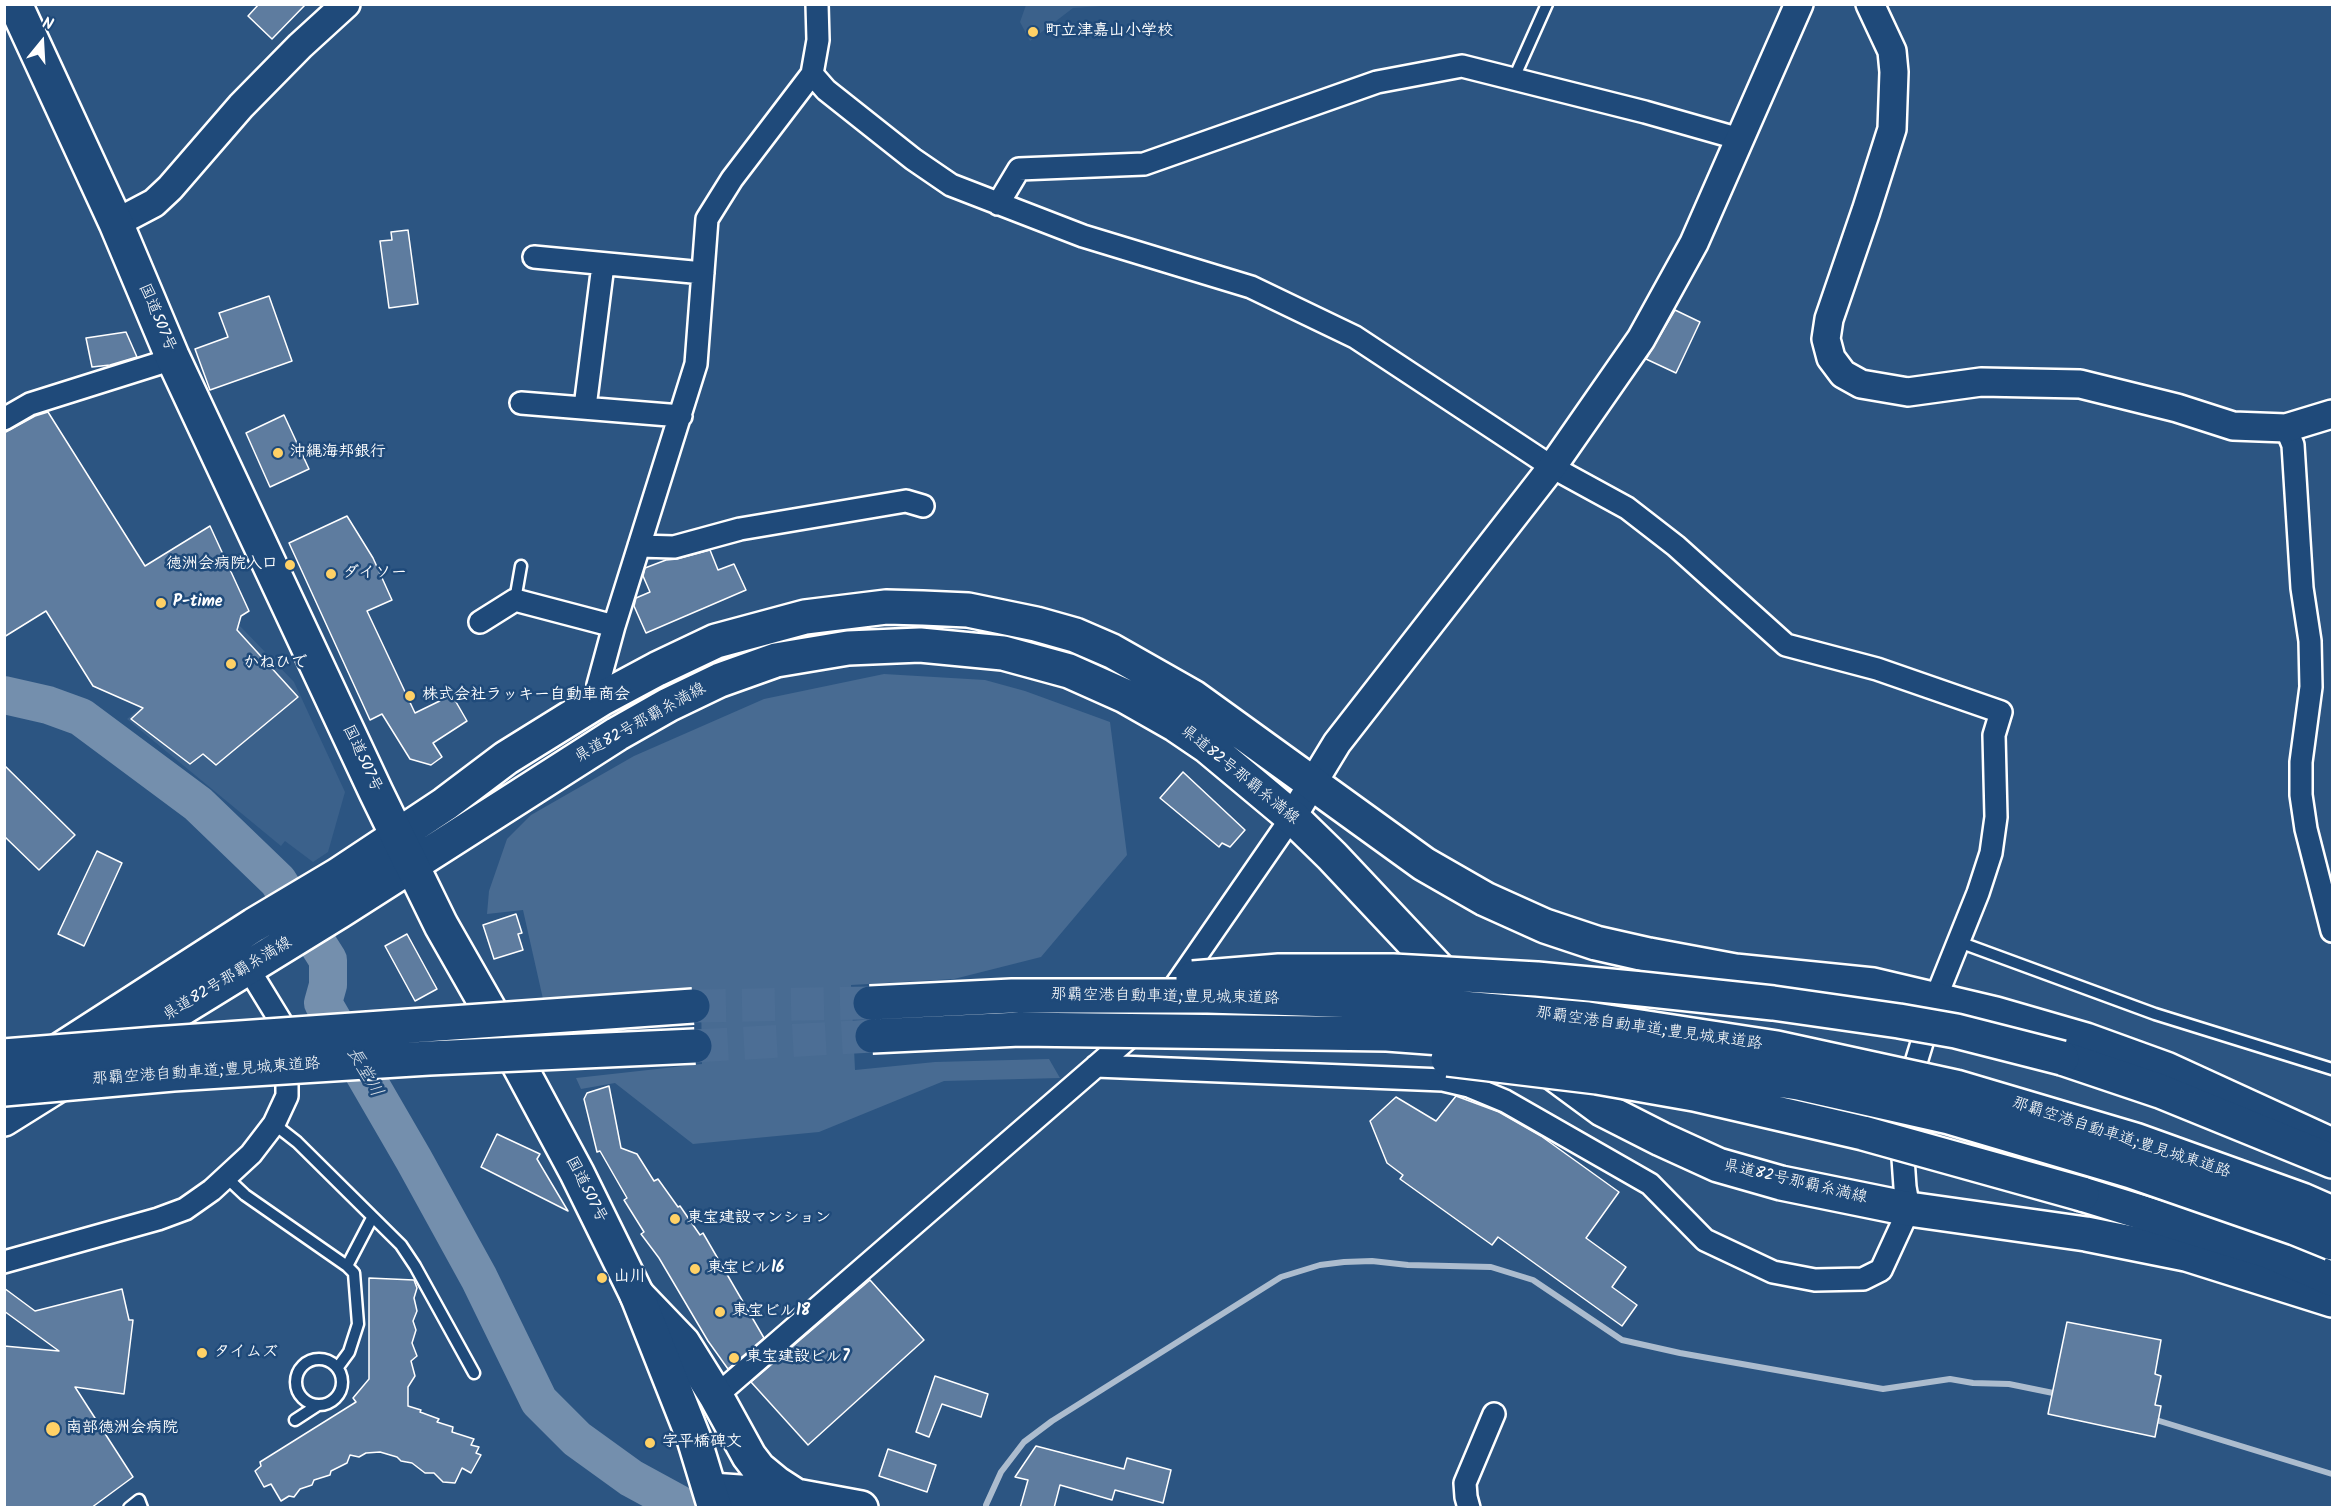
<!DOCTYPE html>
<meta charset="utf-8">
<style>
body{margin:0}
#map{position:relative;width:2337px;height:1512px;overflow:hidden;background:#2c5582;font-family:Kalam,sans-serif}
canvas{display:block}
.frame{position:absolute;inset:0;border:6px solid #fff;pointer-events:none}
.north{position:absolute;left:12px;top:12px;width:60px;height:60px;-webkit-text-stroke:4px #1f4a7a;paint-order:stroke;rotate:18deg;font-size:16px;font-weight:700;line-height:24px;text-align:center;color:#fff}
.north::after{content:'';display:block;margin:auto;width:21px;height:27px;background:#fff;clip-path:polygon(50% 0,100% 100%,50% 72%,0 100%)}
</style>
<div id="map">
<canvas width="2337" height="1512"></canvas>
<div class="frame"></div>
<div class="north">N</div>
</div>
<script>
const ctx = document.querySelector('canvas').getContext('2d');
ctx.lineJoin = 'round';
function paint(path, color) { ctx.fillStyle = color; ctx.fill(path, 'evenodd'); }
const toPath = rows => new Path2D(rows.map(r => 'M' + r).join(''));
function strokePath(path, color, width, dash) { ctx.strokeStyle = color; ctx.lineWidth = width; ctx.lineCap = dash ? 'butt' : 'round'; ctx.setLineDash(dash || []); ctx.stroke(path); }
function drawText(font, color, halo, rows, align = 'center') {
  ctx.font = font + ' Kalam,"Klee One",sans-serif'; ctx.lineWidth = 5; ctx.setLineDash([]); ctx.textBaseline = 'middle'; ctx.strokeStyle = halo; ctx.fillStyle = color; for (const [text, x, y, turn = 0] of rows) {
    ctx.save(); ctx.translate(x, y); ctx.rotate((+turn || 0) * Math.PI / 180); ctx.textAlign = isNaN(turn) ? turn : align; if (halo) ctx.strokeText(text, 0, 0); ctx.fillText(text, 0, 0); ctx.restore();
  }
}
const built = toPath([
 [1026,5,1026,4,1116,5,1073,8,1030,41,1020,22],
 [239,625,294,682,345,792,328,852,313,862,285,841,281,846,127,719]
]);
const green = toPath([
 [884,674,985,680,1025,691,1110,722,1127,855,1041,957,954,979,851,985,855,1070,935,1062,1049,1059,1060,1078,944,1081,819,1132,693,1144,615,1083,581,1089,576,1078,702,1064,701,995,543,999,523,910,487,914,489,891,507,839,531,815,634,756,764,699]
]);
const stream = toPath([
 [2153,1419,2332,1474],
 [986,1505,1001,1472,1024,1442,1052,1421,1281,1277,1320,1265,1344,1262,1372,1261,1408,1265,1491,1267,1533,1280,1622,1340,1680,1353,1883,1389,1950,1379,1973,1383,2009,1384,2058,1394]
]);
const river = toPath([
 [4,695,48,705,81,717,198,804,278,881,328,960,328,985,323,1003,414,1160,479,1278,539,1401,577,1439,631,1478,686,1508]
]);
const building = toPath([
 [259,4,306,4,272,39,248,16,259,4],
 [408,230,418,304,389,308,380,241,392,240,391,232,408,230],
 [269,296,292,361,210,390,195,349,228,337,219,313,269,296],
 [1675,310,1700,322,1676,373,1646,359,1675,310],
 [126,332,137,357,110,365,92,367,86,338,126,332],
 [48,412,145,566,210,526,249,611,241,616,237,630,298,697,216,765,203,754,190,764,131,719,143,708,93,686,46,611,4,637,4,433,35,416,48,412],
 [284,415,309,469,270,487,246,433,284,415],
 [347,516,373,558,392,600,367,611,415,713,452,695,467,721,433,743,442,757,431,765,410,759,382,714,370,720,289,543,347,516],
 [710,550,718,570,734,564,746,590,646,633,634,606,636,598,650,592,643,576,645,568,666,560,677,559,710,550],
 [4,765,75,835,39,870,4,836,4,765],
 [1183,772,1245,830,1230,847,1222,843,1219,847,1160,798,1183,772],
 [97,851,122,863,84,946,58,934,97,851],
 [516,914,522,933,518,934,523,950,494,959,483,925,516,914],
 [407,934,437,989,415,1001,385,946,407,934],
 [609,1086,621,1148,637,1154,654,1181,658,1179,678,1207,680,1206,700,1235,703,1233,764,1338,728,1369,708,1341,659,1258,641,1234,644,1232,624,1200,627,1198,600,1151,597,1152,584,1099,587,1093,609,1086],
 [1456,1096,1499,1112,1541,1136,1619,1192,1586,1238,1626,1267,1612,1287,1637,1305,1622,1326,1498,1237,1492,1245,1400,1179,1403,1175,1387,1163,1370,1121,1396,1097,1436,1121,1456,1096],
 [497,1134,540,1154,537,1159,568,1211,481,1167,497,1134],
 [369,1278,414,1280,417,1288,414,1298,417,1311,413,1321,416,1330,412,1343,417,1356,411,1361,415,1376,408,1387,408,1406,421,1410,420,1412,439,1419,437,1422,453,1427,452,1432,474,1439,471,1445,479,1447,476,1453,481,1455,471,1473,462,1468,455,1483,443,1482,434,1473,425,1473,412,1463,401,1461,397,1457,380,1452,366,1453,359,1457,350,1455,347,1463,331,1471,330,1475,314,1480,312,1485,300,1489,294,1497,289,1496,281,1501,271,1484,264,1487,255,1471,261,1466,260,1462,356,1402,353,1398,369,1379,369,1278],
 [870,1280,924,1340,808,1445,751,1382,870,1280],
 [4,1288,35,1311,122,1289,129,1320,133,1320,124,1394,75,1387,133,1477,91,1508,4,1508,4,1346,59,1351,4,1311,4,1288],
 [2067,1322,2161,1340,2155,1374,2161,1376,2155,1405,2161,1406,2155,1437,2048,1414,2067,1322],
 [935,1376,988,1394,981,1417,942,1404,929,1437,916,1432,935,1376],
 [1036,1446,1124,1469,1127,1458,1171,1470,1163,1503,1115,1490,1112,1500,1060,1485,1054,1508,1020,1508,1028,1480,1015,1477,1036,1446],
 [888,1449,936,1465,927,1492,879,1476,888,1449]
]);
const motorwayTunnel = toPath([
 [693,1006,870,1003],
 [695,1046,872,1036]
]);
const service = toPath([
 [1514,78,1547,4],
 [515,600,521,566],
 [1959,942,2155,1014,2332,1069],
 [274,1124,297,1142,401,1245,415,1266,474,1373],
 [226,1177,245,1195,347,1266,354,1273,358,1324,349,1352,338,1367],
 [347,1266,372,1218],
 '296 1382a23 23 0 1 1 46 0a23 23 0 1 1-46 0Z',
 [295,1420,318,1405],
 [129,1508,139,1500,142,1508]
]);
const minor = toPath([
 [812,74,826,90,913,159,951,185,1083,236,1251,287,1355,337,1552,467,1627,508,1676,546,1786,645,1877,669,2001,712,1994,735,1996,817,1991,853,1978,893,1935,1000,1900,1115,1905,1187,1909,1209,1881,1270,1863,1279,1815,1280,1773,1272,1705,1240,1650,1184,1505,1101,1469,1086,1443,1080,1096,1066],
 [998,204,1019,169,1144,164,1377,82,1462,66,1645,112,1740,139],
 [534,257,703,273],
 [521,403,681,416],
 [585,407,603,265],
 [4,419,30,404,157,364,172,356],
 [2286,428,2293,445,2302,588,2310,641,2311,687,2301,762,2301,795,2306,829,2332,931],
 [639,546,674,547,740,529,906,501,923,506],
 [480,622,515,600,614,626],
 [601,699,598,685,614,626,696,364,707,219,732,179,812,74,818,40,817,4],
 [1176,985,1292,817],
 [4,1262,158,1219,185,1209,212,1190,251,1154,274,1124,287,1096,287,1056,281,1022,248,968],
 [716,1396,1139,1029],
 [1469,1508,1466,1497,1465,1483,1494,1414]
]);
const tertiary = toPath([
 [1870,4,1892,51,1894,72,1892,129,1866,211,1829,319,1826,339,1831,358,1843,374,1861,384,1908,392,1981,382,2080,384,2177,408,2233,426,2286,428,2332,414],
 [116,223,154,203,170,188,241,106,300,46,346,4],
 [1292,817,1337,743,1552,467,1641,339,1694,243,1799,4]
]);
const primary = toPath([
 [111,1052,340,911,617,734,668,705,720,680,776,660,848,648,920,645,1003,653,1069,671,1125,696,1176,725,1207,746,1292,817,1332,856,1458,990],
 [49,1057,254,925,338,875,445,804,506,758,601,699,657,669,716,641,805,617,886,607,923,608,968,610,1036,624,1075,635,1112,651,1193,697,1424,864,1485,899,1545,926,1596,943,1649,955,1735,971,1873,985,1996,1014,2086,1040,2166,1069,2332,1145],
 [1541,1064,1602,1109,1661,1139,1718,1165,1781,1183,1909,1209,2086,1234,2186,1254,2332,1300],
 [4,1119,68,1079],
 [637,1295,683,1343,716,1396,749,1456,759,1469,776,1483,796,1496],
 [711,1490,796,1496,861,1508]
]);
const trunk = toPath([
 [15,4,116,223,172,356,376,792,441,925,490,1011,577,1173,637,1295,694,1439,715,1508]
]);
const motorway = toPath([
 [2062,1058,2160,1091,2332,1161],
 [2082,1194,2270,1252,2332,1279]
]);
const motorwayBridge = toPath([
 [1193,978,1279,971,1393,971,1537,979,1642,989,1773,1003,1899,1021,1956,1031,2062,1058],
 [870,1003,1012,996,1208,996,1394,1002,1588,1019,1777,1048,1956,1087,2135,1140,2302,1200,2332,1213],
 [872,1036,1020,1029,1387,1034,1548,1046,1798,1083,1949,1117,2131,1171,2295,1228,2332,1243],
 [4,1056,155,1044,693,1006],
 [1448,1059,1597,1077,1694,1094,1863,1133,2082,1194],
 [4,1089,173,1074,429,1058,695,1046]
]);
const markers = [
 [1033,32,6,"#ffd166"],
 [278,453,6,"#ffd166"],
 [290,565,6,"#ffd166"],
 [331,574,6,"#ffd166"],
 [161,603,6,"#ffd166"],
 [231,664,6,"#ffd166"],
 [410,696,6,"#ffd166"],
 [675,1219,6,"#ffd166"],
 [695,1269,6,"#ffd166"],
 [602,1278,6,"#ffd166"],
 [720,1312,6,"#ffd166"],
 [202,1353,6,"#ffd166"],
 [734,1358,6,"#ffd166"],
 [53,1429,8,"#ffd166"],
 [650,1443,6,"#ffd166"]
];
const poiNames = [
 ["町立津嘉山小学校",1045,32],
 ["沖縄海邦銀行",290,453],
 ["徳洲会病院入口",278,565,"right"],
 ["ダイソー",343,574],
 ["P-time",173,603],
 ["かねひで",243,664],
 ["株式会社ラッキー自動車商会",422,696],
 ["東宝建設マンション",687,1219],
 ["東宝ビル16",707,1269],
 ["山川",614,1278],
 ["東宝ビル18",732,1312],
 ["タイムズ",214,1353],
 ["東宝建設ビル7",746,1358],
 ["南部徳洲会病院",66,1429],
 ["字平橋碑文",662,1443]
];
const streetNames = [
 ["国道507号",156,318,67],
 ["県道82号那覇糸満線",641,724,-29],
 ["国道507号",361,759,65],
 ["県道82号那覇糸満線",1239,776,39],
 ["県道82号那覇糸満線",228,980,-31],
 ["那覇空港自動車道;豊見城東道路",1165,998,1],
 ["那覇空港自動車道;豊見城東道路",1649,1030,8],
 ["那覇空港自動車道;豊見城東道路",206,1073,-4],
 ["那覇空港自動車道;豊見城東道路",2121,1139,18],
 ["県道82号那覇糸満線",1795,1183,13],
 ["国道507号",585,1190,63]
];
const waterNames = [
 ["長堂川",363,1073,60]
];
paint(built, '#3b618b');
paint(green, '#486b92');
strokePath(stream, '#acbcce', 6);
strokePath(river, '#748fad', 38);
paint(building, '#5e7c9f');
strokePath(building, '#fff', 1.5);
strokePath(motorwayTunnel, '#4c6e95', 33, [33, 16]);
strokePath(service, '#fff', 15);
strokePath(minor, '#fff', 26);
strokePath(tertiary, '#fff', 32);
strokePath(primary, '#fff', 38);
strokePath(trunk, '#fff', 38);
strokePath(motorway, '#fff', 38);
strokePath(service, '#1f4a7a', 10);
strokePath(minor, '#1f4a7a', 21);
strokePath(tertiary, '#1f4a7a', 27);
strokePath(primary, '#1f4a7a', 33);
strokePath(trunk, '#1f4a7a', 33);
strokePath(motorway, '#1f4a7a', 33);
strokePath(motorwayBridge, '#fff', 38, []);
strokePath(motorwayBridge, '#1f4a7a', 33);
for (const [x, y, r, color] of markers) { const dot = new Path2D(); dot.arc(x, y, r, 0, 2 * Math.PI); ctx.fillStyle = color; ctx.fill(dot); strokePath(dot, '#1f4a7a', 2); }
drawText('bold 16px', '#fff', '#1f4a7a', poiNames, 'left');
drawText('16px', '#fff', '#1f4a7a', streetNames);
drawText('italic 18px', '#d5dde6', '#1f4a7a', waterNames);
</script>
